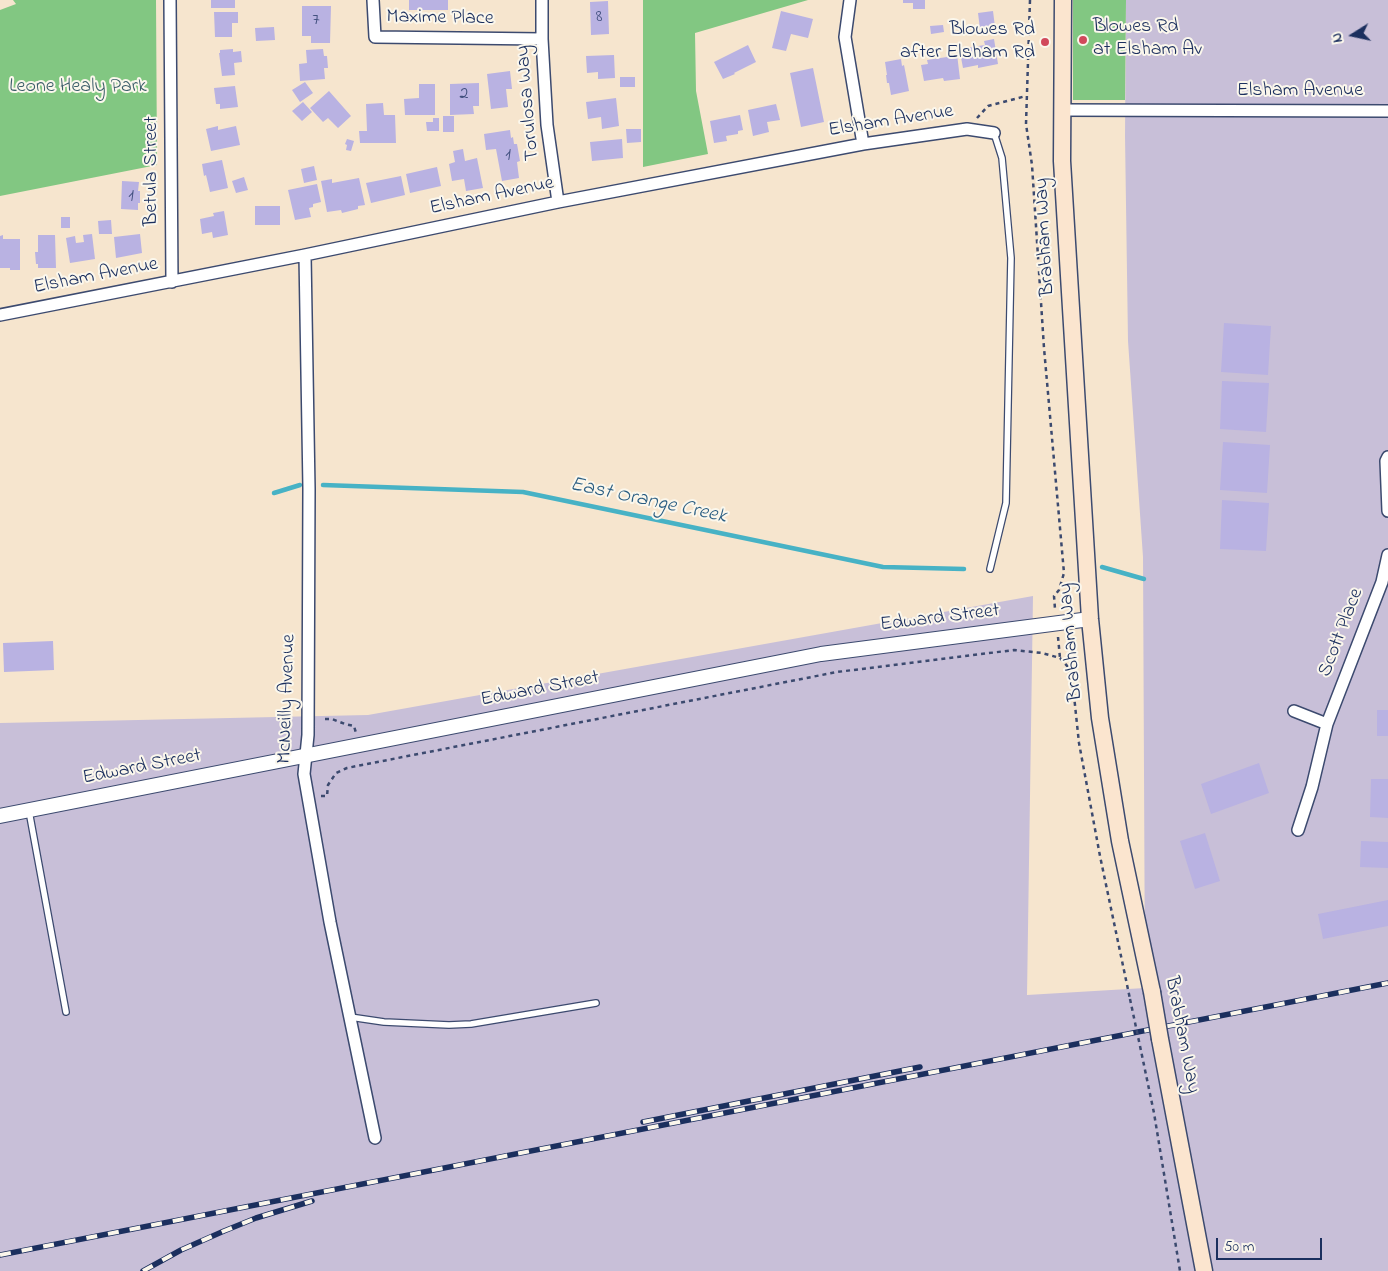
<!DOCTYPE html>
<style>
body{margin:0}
#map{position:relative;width:1388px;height:1271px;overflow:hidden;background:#f6e5ce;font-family:"Indie Flower",sans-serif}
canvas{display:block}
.north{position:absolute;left:1328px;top:10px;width:50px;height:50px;-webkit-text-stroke:4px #fbf7ec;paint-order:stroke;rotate:260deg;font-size:14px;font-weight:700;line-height:20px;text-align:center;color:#1b2f5e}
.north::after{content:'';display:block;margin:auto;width:18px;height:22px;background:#1b2f5e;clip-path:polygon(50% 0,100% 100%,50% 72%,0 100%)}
.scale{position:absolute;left:1216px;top:1238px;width:106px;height:22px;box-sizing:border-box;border:2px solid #1b2f5e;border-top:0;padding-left:6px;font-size:15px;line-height:18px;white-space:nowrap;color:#1b2f5e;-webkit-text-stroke:4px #fbf7ec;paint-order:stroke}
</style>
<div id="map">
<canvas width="1388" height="1271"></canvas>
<div class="north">N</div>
<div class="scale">50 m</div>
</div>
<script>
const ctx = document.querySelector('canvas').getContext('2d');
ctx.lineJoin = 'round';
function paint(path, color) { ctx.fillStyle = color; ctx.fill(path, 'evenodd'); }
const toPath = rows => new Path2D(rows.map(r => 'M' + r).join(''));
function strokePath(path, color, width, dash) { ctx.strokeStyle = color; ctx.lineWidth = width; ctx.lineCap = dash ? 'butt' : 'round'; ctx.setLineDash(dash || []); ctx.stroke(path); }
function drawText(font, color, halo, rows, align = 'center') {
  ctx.font = font + ' "Indie Flower",sans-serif'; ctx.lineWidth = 4; ctx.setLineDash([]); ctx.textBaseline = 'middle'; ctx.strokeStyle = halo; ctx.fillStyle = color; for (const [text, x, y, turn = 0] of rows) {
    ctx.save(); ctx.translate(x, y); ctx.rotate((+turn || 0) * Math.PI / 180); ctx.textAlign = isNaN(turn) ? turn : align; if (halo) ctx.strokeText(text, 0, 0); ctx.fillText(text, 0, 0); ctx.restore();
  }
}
const industrial = toPath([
 [1126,0,1388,0,1388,1271,0,1271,0,723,368,715,1033,596,1027,995,1145,988,1143,557,1128,341,1125,136]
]);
const green = toPath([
 [13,0,156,0,157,165,0,196,0,10,16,4],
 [643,0,808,0,695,33,696,91,708,154,643,167],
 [1073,0,1126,0,1125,100,1073,100]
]);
const stream = toPath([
 [323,485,523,492,883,567,964,569],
 [274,493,300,485],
 [1102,567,1144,579]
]);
const building = toPath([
 [211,0,235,0,235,8,211,8],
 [409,0,448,0,448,10,409,10],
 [903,0,925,0,925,9,913,9,913,3,903,3],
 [608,1,609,34,591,35,590,2],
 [302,6,331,6,330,43,311,43,311,36,302,36],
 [781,11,813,19,808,38,791,34,786,51,772,48],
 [993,11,995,27,980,29,978,13],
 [214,12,238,12,238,23,232,23,232,37,215,37],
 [943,25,944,32,931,34,930,26],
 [274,27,275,40,256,41,255,28],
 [994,39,998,64,978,68,978,65,963,68,960,52,966,51,965,48,985,45,984,41],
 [748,45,756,62,734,73,735,74,723,79,714,62],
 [233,49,233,52,241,51,242,62,234,63,235,75,222,76,219,53,220,53,220,50],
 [323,49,324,56,327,56,328,68,324,68,325,79,300,81,299,64,307,63,306,50],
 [957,54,960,79,944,81,943,78,924,81,921,65,928,64,927,60,947,57,947,56],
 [614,55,615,78,598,79,598,72,587,73,586,56],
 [901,59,902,66,904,65,909,91,891,95,889,83,887,83,886,75,887,75,885,62],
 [813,68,824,122,801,127,790,73],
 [510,71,512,89,506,89,508,107,491,109,487,74],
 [620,77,635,77,635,87,620,87],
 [305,82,313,93,300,102,292,90],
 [479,83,479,106,473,106,474,114,450,115,450,84],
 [419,84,435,84,435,115,405,115,404,99,419,98],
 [235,86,238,107,220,109,220,104,216,104,214,88],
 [329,91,351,116,338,128,328,118,323,122,310,108],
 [616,98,619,126,602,129,601,117,588,119,586,102],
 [303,102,312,112,302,121,292,111],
 [383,103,384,115,395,115,396,143,360,143,359,131,367,131,366,104],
 [776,104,780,120,767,122,769,132,753,136,748,110],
 [740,115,743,130,738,131,738,134,726,136,727,141,714,143,710,121],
 [443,116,454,116,454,132,443,132],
 [433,118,439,118,439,131,427,131,426,122,433,122],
 [218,126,218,130,236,126,240,145,211,151,206,129],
 [626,129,641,129,641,142,627,143],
 [510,130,511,138,513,137,514,144,517,144,520,161,517,162,519,178,502,181,496,149,486,150,484,134],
 [347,139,354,141,351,151,346,150,347,145,345,144],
 [622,139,623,158,592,161,590,142],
 [463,149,465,161,477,158,483,188,466,191,464,179,452,181,449,164,455,162,453,151],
 [222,160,228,188,210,192,206,175,204,176,202,164],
 [314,166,317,180,304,183,301,169],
 [437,167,441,186,410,193,406,174],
 [401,176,405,195,371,203,366,183],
 [244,177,248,190,236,193,232,181],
 [359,178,365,205,358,206,358,209,342,213,341,210,327,212,321,181,332,179,332,183],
 [122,181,139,182,138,191,140,191,140,203,138,203,138,210,121,209],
 [317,184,321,202,313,204,313,207,309,208,311,217,295,220,288,190],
 [255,206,280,206,280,225,255,225],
 [224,211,228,235,213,238,212,232,202,234,200,219,214,216,213,213],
 [61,217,70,217,70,228,61,228],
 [111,220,112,234,99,234,98,221],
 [92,234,95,259,70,263,66,238,75,236,76,243,84,242,83,235],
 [140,234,142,253,116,258,114,237],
 [3,235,3,239,20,239,20,270,10,270,10,268,0,268,0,236],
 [38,235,55,235,56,268,38,268,38,264,36,264,35,252,38,252],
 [1224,323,1271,326,1268,375,1221,372],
 [1222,381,1269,383,1266,432,1220,429],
 [1223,442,1270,445,1267,493,1220,490],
 [1222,500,1269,503,1266,551,1220,549],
 [53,641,54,670,4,672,3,643],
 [1377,710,1388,710,1388,736,1377,736],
 [1259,763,1269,793,1211,814,1201,784],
 [1371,779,1388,779,1388,818,1370,817],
 [1205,833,1220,881,1195,889,1180,841],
 [1361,841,1388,842,1388,868,1360,867],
 [1388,900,1388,926,1323,939,1318,914]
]);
const path = toPath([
 [1030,0,1026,124,1032,165,1044,348,1064,573,1059,590,1054,596,1055,609],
 [977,118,988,106,1026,96],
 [1058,637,1060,658],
 [325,719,332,719,345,724,354,726,356,733],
 [321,796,327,796,328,785,336,773,347,768,362,765,837,672,1014,650,1042,653,1060,658,1068,667,1072,677,1079,743,1100,856,1130,999],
 [1140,1046,1154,1113,1180,1271]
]);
const service = toPath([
 [990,569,1006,503,1011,258,1002,158,994,133],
 [29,811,66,1012],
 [350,1017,384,1022,449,1025,471,1024,596,1003]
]);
const minor = toPath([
 [170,0,172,282],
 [373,0,375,37,542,39],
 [542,0,542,39,547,125,558,202],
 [850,0,845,37,863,144],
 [1062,110,1388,111],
 [305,255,309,489,308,735,304,774,330,922,375,1138],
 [0,315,305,255,558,202,863,144,967,129,994,133],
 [1388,457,1386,461,1388,511],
 [1294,711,1327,724],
 [1298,830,1312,787,1327,724,1382,582,1388,555]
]);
const tertiary = toPath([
 [0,816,821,654,1090,619]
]);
const secondary = toPath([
 [1063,0,1062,161,1090,619,1100,718,1120,841,1152,992],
 [1160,1039,1204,1271]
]);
const rail = toPath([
 [643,1122,920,1067],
 [0,1255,1388,983],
 [143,1271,181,1250,224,1231,256,1218,312,1201]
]);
const pathBridge = toPath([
 [1130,999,1140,1046]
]);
const secondaryBridge = toPath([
 [1152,992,1160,1039]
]);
const markers = [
 [1083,40,5,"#d1495b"],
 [1045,42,5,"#d1495b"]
];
const numberNames = [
 ["8",599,18],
 ["7",316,21],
 ["2",464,95],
 ["1",508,156],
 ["1",131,197]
];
const streetNames = [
 ["Maxime Place",440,19,1],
 ["Elsham Avenue",1300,92],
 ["Torulosa Way",529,103,-95],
 ["Elsham Avenue",891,122,-9],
 ["Betula Street",153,171,-90],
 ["Elsham Avenue",492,197,-12],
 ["Brabham Way",1046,237,-93],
 ["Elsham Avenue",96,277,-11],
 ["Edward Street",940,619,-7],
 ["Scott Place",1342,633,-69],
 ["Brabham Way",1072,642,-95],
 ["Edward Street",540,690,-11],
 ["McNeilly Avenue",288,699,-88],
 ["Edward Street",142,768,-11],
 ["Brabham Way",1181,1035,79]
];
const poiNames = [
 ["Blowes Rd",1093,28],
 ["at Elsham Av",1093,51],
 ["Blowes Rd",1035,31,"right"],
 ["after Elsham Rd",1035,54,"right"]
];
const parkNames = [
 ["Leone Healy Park",78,88]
];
const waterNames = [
 ["East Orange Creek",648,502,12]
];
paint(industrial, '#c8bfd8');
paint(green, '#82c782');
strokePath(stream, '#47b2c5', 4.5);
paint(building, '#b9b2e2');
strokePath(service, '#3c4a6f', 8);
strokePath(minor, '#3c4a6f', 14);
strokePath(tertiary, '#3c4a6f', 16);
strokePath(secondary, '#3c4a6f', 19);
strokePath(path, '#3c4a6f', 2.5, [4, 4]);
strokePath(service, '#fff', 5.5);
strokePath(minor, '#fff', 11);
strokePath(tertiary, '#fff', 14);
strokePath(secondary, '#fbe5cf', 16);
strokePath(rail, '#1b2f5e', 5.5);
strokePath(rail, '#fbf7ec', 4, [11]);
strokePath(secondaryBridge, '#3c4a6f', 19, []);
strokePath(pathBridge, '#3c4a6f', 2.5, [4, 4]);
strokePath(secondaryBridge, '#fbe5cf', 16);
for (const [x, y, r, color] of markers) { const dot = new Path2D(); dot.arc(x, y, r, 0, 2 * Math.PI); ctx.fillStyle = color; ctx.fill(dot); strokePath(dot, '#fbf7ec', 2); }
drawText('18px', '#42507f', null, numberNames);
drawText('20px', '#1b2f5e', '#fbf7ec', streetNames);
drawText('20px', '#1b2f5e', '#fbf7ec', poiNames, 'left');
drawText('20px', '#3a5d69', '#fbf7ec', parkNames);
drawText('italic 21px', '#2a5d82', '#fbf7ec', waterNames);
</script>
